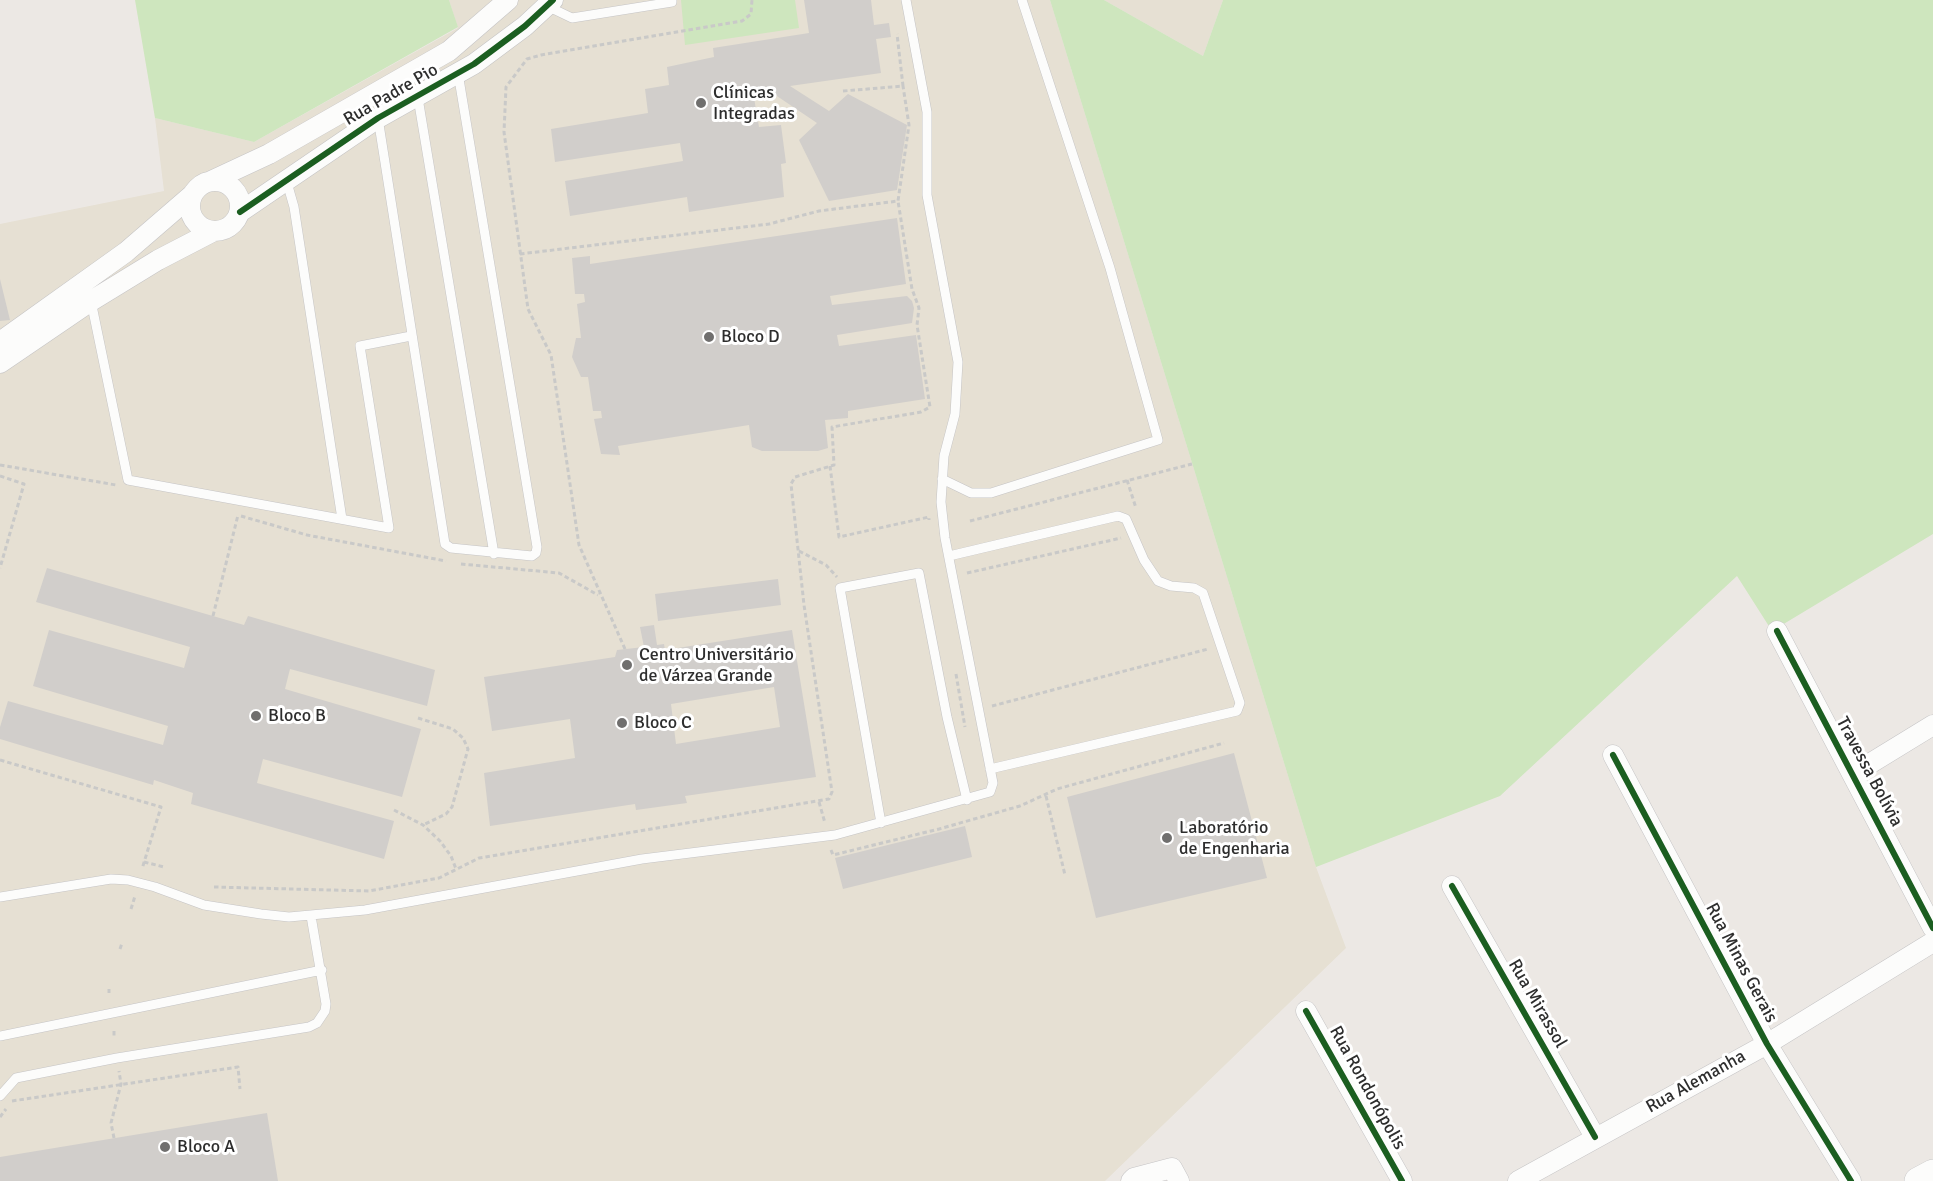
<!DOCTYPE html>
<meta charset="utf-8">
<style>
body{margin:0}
canvas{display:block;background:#ece8e4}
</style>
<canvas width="1933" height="1181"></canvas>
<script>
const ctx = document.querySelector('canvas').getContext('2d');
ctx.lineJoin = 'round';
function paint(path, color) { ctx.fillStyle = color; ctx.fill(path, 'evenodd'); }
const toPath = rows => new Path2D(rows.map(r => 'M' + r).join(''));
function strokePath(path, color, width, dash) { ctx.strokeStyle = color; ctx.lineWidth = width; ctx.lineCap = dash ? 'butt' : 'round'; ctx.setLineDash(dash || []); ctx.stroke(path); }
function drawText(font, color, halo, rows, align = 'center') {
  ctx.font = font + ' Signika,sans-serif'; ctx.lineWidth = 6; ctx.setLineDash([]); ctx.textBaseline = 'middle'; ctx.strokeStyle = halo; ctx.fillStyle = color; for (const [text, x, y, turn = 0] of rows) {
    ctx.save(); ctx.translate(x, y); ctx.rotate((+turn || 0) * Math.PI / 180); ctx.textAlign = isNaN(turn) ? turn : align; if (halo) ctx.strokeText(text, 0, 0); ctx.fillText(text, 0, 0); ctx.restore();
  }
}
const education = toPath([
 [449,0,1050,0,1316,867,1346,948,1105,1181,0,1181,0,224,164,191,155,118,254,142,458,28],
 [1104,0,1223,0,1203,56]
]);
const green = toPath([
 [135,0,449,0,458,27,254,142,155,118],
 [681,0,795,0,799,28,685,45],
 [1050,0,1104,0,1203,56,1223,0,1933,0,1933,534,1772,631,1737,576,1500,796,1316,867]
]);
const building = toPath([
 [804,0,871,0,874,25,889,23,891,37,876,39,881,73,790,86,829,111,848,94,907,125,897,190,829,201,799,140,817,123,768,90,753,92,759,127,781,125,786,163,781,164,784,197,689,212,687,197,570,216,565,181,683,161,680,143,555,162,551,129,648,113,645,89,669,85,667,67,714,57,713,48,809,33],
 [897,218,906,284,830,296,832,305,907,296,912,301,914,308,912,323,837,335,839,346,916,335,925,399,848,411,848,418,825,420,828,448,818,451,762,451,752,447,749,425,618,446,620,455,601,454,594,419,602,418,601,411,593,411,588,377,581,377,572,357,576,338,581,338,577,304,585,302,584,294,575,294,572,258,590,256,590,264],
 [0,279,10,320,0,321],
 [47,568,244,625,248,616,435,670,427,706,290,669,285,689,421,729,402,797,263,759,257,783,394,821,384,859,191,804,193,793,154,780,153,785,0,739,0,727,8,701,163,745,168,726,33,686,49,630,184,668,190,647,36,602],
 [778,579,781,605,658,621,655,594],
 [654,625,657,645,664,644,665,650,792,630,816,777,685,796,687,803,636,810,635,804,490,826,484,773,575,758,570,719,492,731,484,677,615,657,617,650,644,647,640,627],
 [774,687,780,727,676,744,671,704],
 [1234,753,1267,878,1096,918,1067,797],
 [965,826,972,857,843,889,835,858],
 [267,1113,278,1181,0,1181,0,1157]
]);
const path = toPath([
 [843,91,903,86,897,34],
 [520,254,769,224,819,211,898,201,909,125,903,86],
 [0,465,116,485],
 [830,466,839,537,929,517,929,520],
 [0,476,24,484,0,568],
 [1127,480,1136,508],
 [241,516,307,535,446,561],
 [970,521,1192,464],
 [799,551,826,565,837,577],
 [461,564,559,573,598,595],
 [967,573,1121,538],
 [213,616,238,515],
 [625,649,579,545,551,355,528,309,504,132,506,87,527,59,541,55,742,21,751,14,752,0],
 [956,674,965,727],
 [992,706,1208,649],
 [418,718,453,729,463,738,468,749,452,807,446,814,423,825],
 [0,760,161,807,142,869],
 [1046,796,1065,875],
 [819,802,825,823],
 [394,810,423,825,440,841,451,856,456,869],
 [831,850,833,855,939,829,1020,806,1057,789,1224,743],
 [144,862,164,867],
 [214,887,369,891,439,878,479,858,829,799,832,792,804,605,791,484,795,477,834,465,832,427,921,412,930,407,917,325,919,308,912,289,898,201],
 [131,909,135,896],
 [120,949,122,943],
 [109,989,109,993],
 [114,1031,114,1036],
 [12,1101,238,1067,240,1089],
 [0,1117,6,1109],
 [114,1138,111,1123,121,1084,119,1071]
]);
const lane = toPath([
 [547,6,572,18,672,2,672,0],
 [418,98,494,554],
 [378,118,445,544,451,548,532,556,536,553,537,547,458,73],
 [286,179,294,207,342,519],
 [91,301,128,480,389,528,360,346,411,336],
 [942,479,971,493,991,493,1158,440,1110,268,1022,0],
 [949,556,1118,516,1126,519,1144,560,1158,581,1171,586,1194,588,1203,593,1240,703,1237,711,990,769],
 [881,823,840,588,919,573,947,717,967,800],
 [0,897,111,879,128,880,155,887,204,905,261,914,289,917,365,910,642,859,835,835,990,792,993,783,945,538,941,502,944,456,955,414,958,362,927,195,927,112,906,0],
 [0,1036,322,970],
 [0,1096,16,1078,117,1058,309,1027,317,1023,325,1011,326,1004,311,916]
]);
const street = toPath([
 '190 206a25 25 0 1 1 50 0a25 25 0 1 1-50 0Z',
 [211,181,269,154,449,51,508,0],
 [240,212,378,118,474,64,525,26,553,0],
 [0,342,126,252,192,195],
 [0,363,91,301,158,260,212,232],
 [1777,631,1933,928],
 [1613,755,1767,1044,1851,1181],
 [1853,774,1933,725],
 [1452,886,1595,1137],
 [1306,1011,1402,1181],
 [1131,1181,1134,1178,1172,1168,1179,1181],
 [1518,1181,1767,1044,1933,942]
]);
const secondary = toPath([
 [1918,1181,1933,1173]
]);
const cycleway = toPath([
 [240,212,378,118,474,64,525,26,553,0],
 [1777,631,1933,928],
 [1613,755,1767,1044,1851,1181],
 [1452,886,1595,1137],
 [1306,1011,1402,1181]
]);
const markers = [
 [701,103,6,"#706f6e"],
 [709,337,6,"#706f6e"],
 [627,665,6,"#706f6e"],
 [256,716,6,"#706f6e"],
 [622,723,6,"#706f6e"],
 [1167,838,6,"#706f6e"],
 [165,1147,6,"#706f6e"]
];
const poiNames = [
 ["Clínicas",713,93],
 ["Integradas",713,114],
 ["Bloco D",721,337],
 ["Centro Universitário",639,655],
 ["de Várzea Grande",639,676],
 ["Bloco B",268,716],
 ["Bloco C",634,723],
 ["Laboratório",1179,828],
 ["de Engenharia",1179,849],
 ["Bloco A",177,1147]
];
const streetNames = [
 ["Rua Padre Pio",391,95,-30],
 ["Travessa Bolívia",1869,772,62],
 ["Rua Minas Gerais",1741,963,62],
 ["Rua Mirassol",1537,1004,60],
 ["Rua Alemanha",1696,1082,-29],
 ["Rua Rondonópolis",1367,1088,61]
];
paint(education, '#e6e0d3');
paint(green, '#cee6be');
paint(building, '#d1cecb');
strokePath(lane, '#c5c4c5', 10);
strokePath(street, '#c5c4c5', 21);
strokePath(secondary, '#c5c4c5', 28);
strokePath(path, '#c9c9c8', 3, [4.5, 3]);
strokePath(lane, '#fcfcfb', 9);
strokePath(street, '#fcfcfb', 20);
strokePath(secondary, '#fcfcfb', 27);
strokePath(cycleway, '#1b5e20', 6);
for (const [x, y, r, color] of markers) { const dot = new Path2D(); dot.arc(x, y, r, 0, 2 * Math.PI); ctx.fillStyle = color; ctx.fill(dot); strokePath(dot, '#fff', 2); }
drawText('18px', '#2e2e2e', '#fff', poiNames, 'left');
drawText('18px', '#2e2e2e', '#fff', streetNames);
</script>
